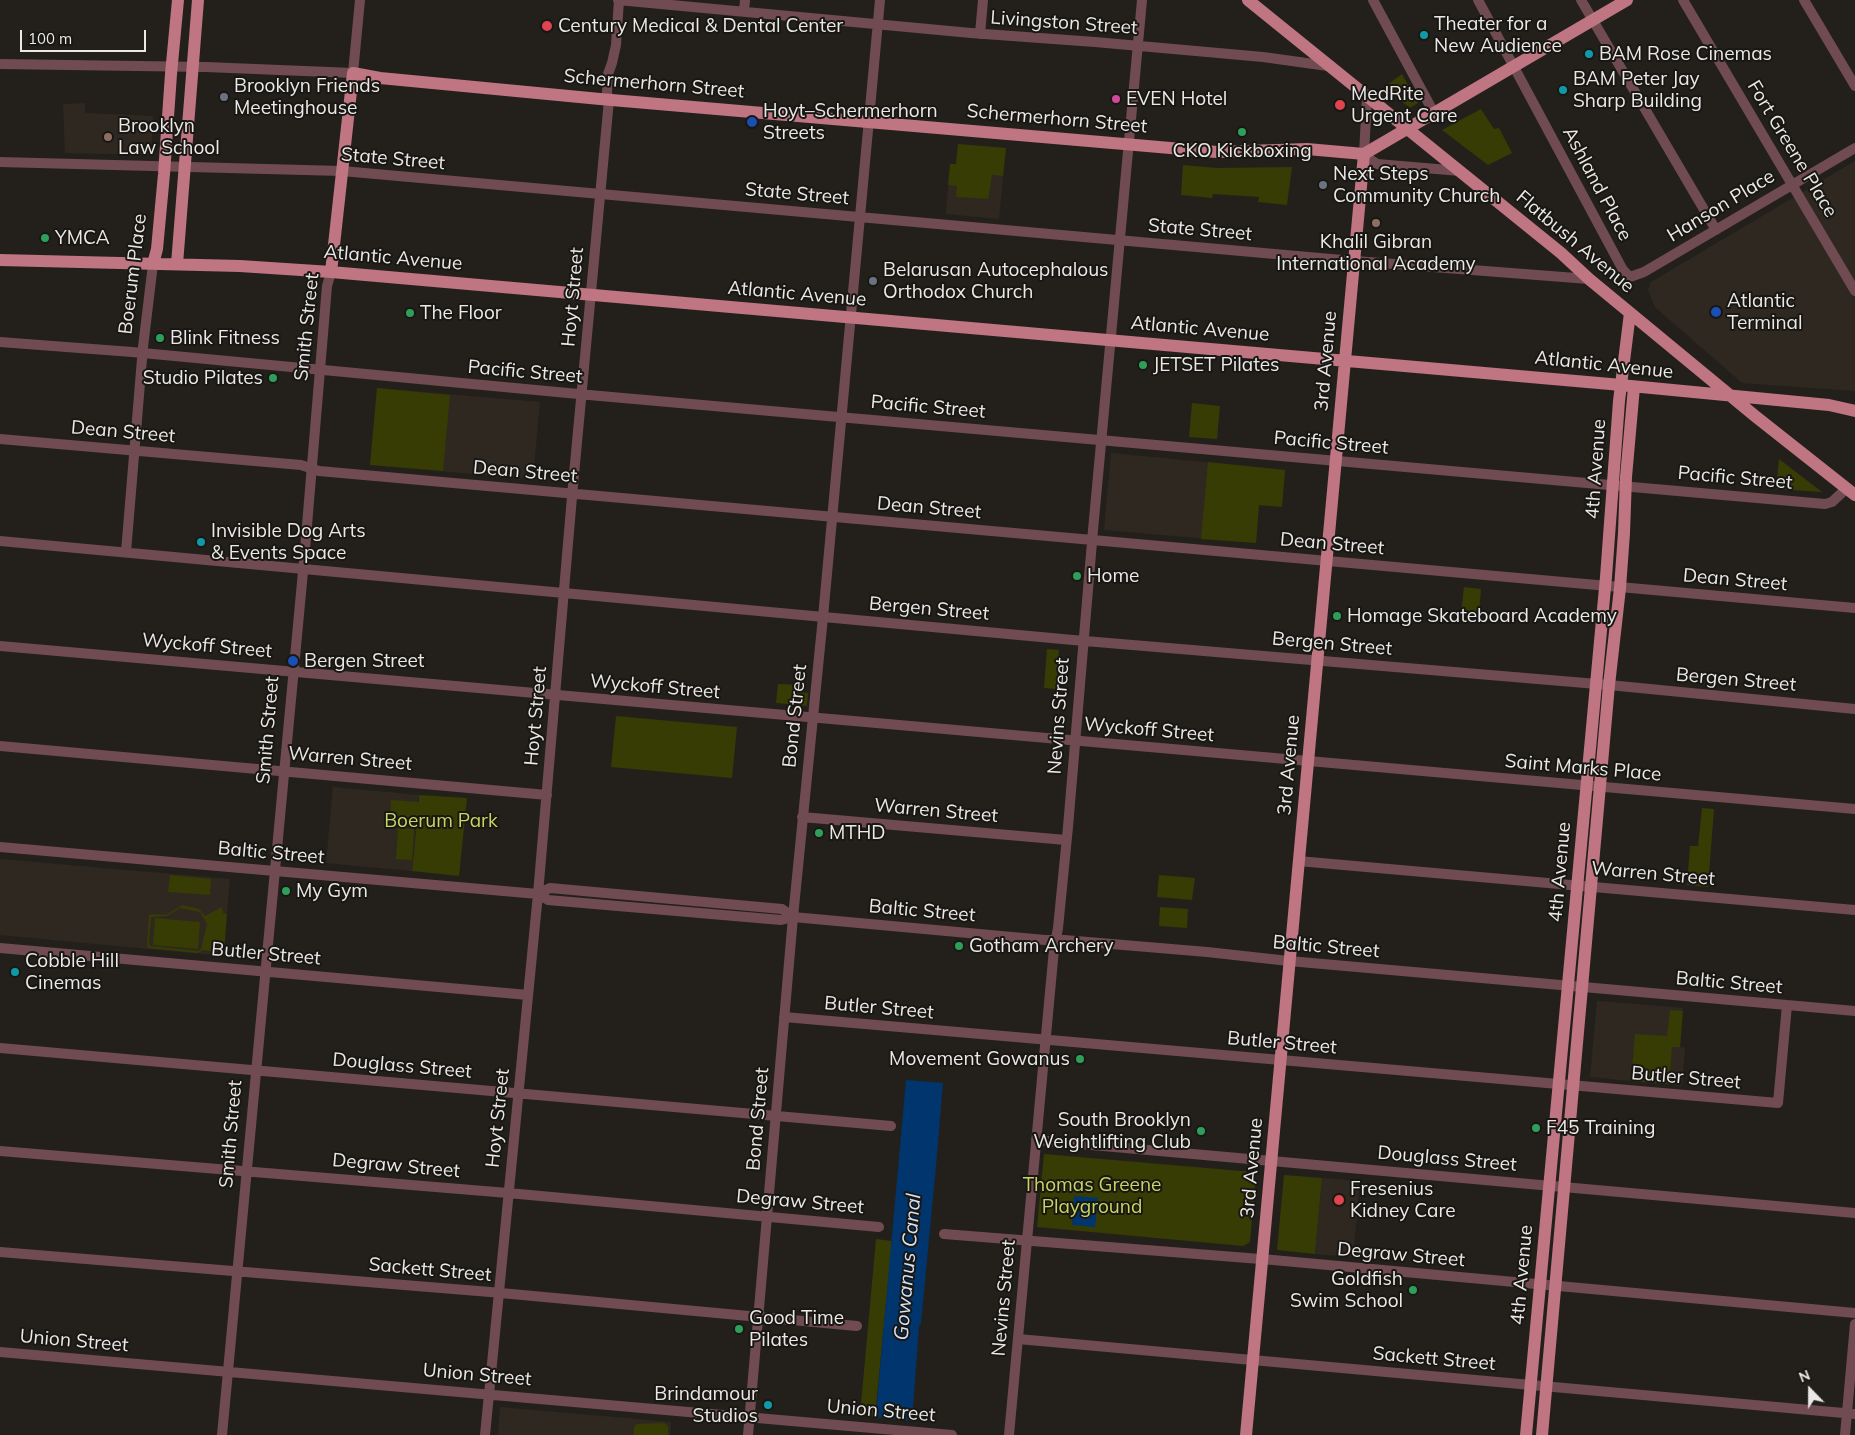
<!DOCTYPE html>
<meta charset="utf-8">
<style>
body{margin:0}
#map{position:relative;width:1855px;height:1435px;overflow:hidden;background:#23201c;font-family:Mulish,sans-serif}
canvas{display:block}
.north{position:absolute;left:1785px;top:1365px;width:50px;height:50px;-webkit-text-stroke:4px #191713;paint-order:stroke;rotate:338deg;font-size:14px;font-weight:700;line-height:20px;text-align:center;color:#ebe9e7}
.north::after{content:'';display:block;margin:auto;width:18px;height:22px;background:#ebe9e7;clip-path:polygon(50% 0,100% 100%,50% 72%,0 100%)}
.scale{position:absolute;left:20px;top:30px;width:126px;height:22px;box-sizing:border-box;border:2px solid #ebe9e7;border-top:0;padding-left:6px;font-size:15px;line-height:18px;white-space:nowrap;color:#ebe9e7;-webkit-text-stroke:4px #191713;paint-order:stroke}
</style>
<div id="map">
<canvas width="1855" height="1435"></canvas>
<div class="north">N</div>
<div class="scale">100 m</div>
</div>
<script>
const ctx = document.querySelector('canvas').getContext('2d');
ctx.lineJoin = 'round';
function paint(path, color) { ctx.fillStyle = color; ctx.fill(path, 'evenodd'); }
const toPath = rows => new Path2D(rows.map(r => 'M' + r).join(''));
function strokePath(path, color, width, dash) { ctx.strokeStyle = color; ctx.lineWidth = width; ctx.lineCap = dash ? 'butt' : 'round'; ctx.setLineDash(dash || []); ctx.stroke(path); }
function drawText(font, color, halo, rows, align = 'center') {
  ctx.font = font + ' Mulish,sans-serif'; ctx.lineWidth = 4; ctx.setLineDash([]); ctx.textBaseline = 'middle'; ctx.strokeStyle = halo; ctx.fillStyle = color; for (const [text, x, y, turn = 0] of rows) {
    ctx.save(); ctx.translate(x, y); ctx.rotate((+turn || 0) * Math.PI / 180); ctx.textAlign = isNaN(turn) ? turn : align; if (halo) ctx.strokeText(text, 0, 0); ctx.fillText(text, 0, 0); ctx.restore();
  }
}
const built = toPath([
 [85,103,85,113,153,116,151,155,65,153,63,104],
 [958,144,1006,148,999,219,946,214,950,164,956,164],
 [1855,161,1855,391,1742,383,1655,307,1648,290,1651,282],
 [377,388,540,402,533,479,370,465],
 [1111,453,1285,470,1282,507,1259,505,1256,543,1104,530],
 [333,787,419,795,412,871,326,863],
 [0,859,230,879,223,956,0,935],
 [1597,1001,1683,1008,1680,1047,1685,1048,1682,1086,1590,1077],
 [1322,1178,1360,1181,1353,1257,1315,1254],
 [500,1407,671,1422,670,1435,498,1435]
]);
const green = toPath([
 [1402,74,1418,103,1410,108,1384,87],
 [1481,109,1494,129,1499,128,1512,153,1488,165,1442,130],
 [958,144,1006,148,1003,176,992,175,988,199,956,197,957,186,948,185,950,164,956,164],
 [1183,165,1217,168,1292,167,1287,205,1258,202,1259,197,1213,194,1212,198,1181,195],
 [377,388,450,395,443,471,370,465],
 [1192,403,1220,406,1217,439,1189,437],
 [1779,459,1822,492,1776,489],
 [1208,462,1285,470,1282,507,1259,505,1256,543,1201,539],
 [1464,587,1481,589,1479,614,1461,612],
 [1047,649,1059,650,1056,689,1044,688],
 [778,684,800,685,799,692,808,693,807,706,776,703],
 [616,716,737,727,732,778,611,767],
 [419,795,467,798,459,876,412,871,417,822,390,819,391,800,419,802],
 [1702,808,1714,809,1708,887,1687,885,1690,846,1698,846],
 [398,828,414,829,412,860,396,859],
 [170,875,211,879,210,895,168,892],
 [1159,875,1195,878,1192,900,1157,897],
 [182,905,199,909,205,916,222,907,223,913,227,914,224,953,203,950,197,953,148,948,147,944,149,915,153,914,166,915],
 [180,908,200,912,207,924,201,949,198,951,150,946,149,944,151,917,167,916],
 [1160,907,1188,909,1187,928,1159,926],
 [155,918,200,922,198,949,153,945],
 [1670,1010,1683,1011,1680,1047,1672,1047,1669,1084,1631,1081,1635,1034,1667,1036],
 [1044,1154,1253,1172,1255,1186,1250,1242,1243,1246,1037,1227],
 [1284,1175,1322,1178,1315,1254,1277,1250],
 [876,1239,892,1241,875,1417,860,1415],
 [664,1423,668,1426,668,1435,634,1435,634,1427,637,1424]
]);
const water = toPath([
 [906,1080,943,1083,936,1166,921,1323,919,1326,911,1435,874,1435],
 [1074,1196,1098,1198,1095,1227,1072,1225]
]);
const pier = toPath([
 [874,1417,913,1421,912,1435,872,1435]
]);
const minor = toPath([
 [618,0,971,33,1095,42,1263,57,1328,66],
 [1373,0,1434,113],
 [1478,0,1623,270,1630,277,1644,272,1855,148],
 [1581,0,1716,230],
 [1683,0,1855,291],
 [1804,0,1855,86],
 [744,11,745,0],
 [980,34,983,0],
 [0,64,206,67,353,73,360,0],
 [1367,98,1364,154,1371,160,1377,164,1460,171],
 [0,162,342,171,1342,260,1589,279],
 [0,342,132,352,589,395,1825,504,1832,502,1847,488],
 [0,439,301,465,319,471,1855,608],
 [0,541,1073,640,1609,685,1855,709],
 [126,552,143,347,153,264],
 [0,646,1855,809],
 [0,746,547,795],
 [802,817,1066,840],
 [0,847,538,894,548,900,781,920,793,917,1045,940,1064,940,1207,952,1289,961,1855,1011],
 [1298,861,1855,910],
 [538,894,550,888,782,909,793,917],
 [0,948,528,995],
 [784,1017,1778,1103,1787,1005],
 [0,1048,891,1126],
 [1036,1140,1855,1213],
 [0,1151,508,1193,879,1227],
 [944,1234,1273,1260,1855,1313],
 [0,1252,490,1292,857,1326],
 [1018,1339,1855,1414],
 [0,1352,952,1435],
 [222,1435,304,561,327,286,331,272],
 [485,1435,538,894,573,485,609,100,607,93,608,74,612,63,616,45,619,0],
 [748,1435,793,917,823,617,880,0],
 [1009,1435,1054,949,1058,928,1068,827,1093,530,1142,0],
 [1845,1435,1855,1324]
]);
const major = toPath([
 [1248,0,1561,253,1589,279,1755,416,1855,495],
 [1364,154,1627,0],
 [0,260,240,266,331,272,1610,384,1829,405,1855,411],
 [153,264,157,249,164,174,171,74,178,0],
 [177,264,198,0],
 [331,272,353,73,380,78,600,99,1217,152,1307,149,1364,154],
 [1246,1435,1364,154],
 [1526,1435,1606,577,1619,401,1630,313],
 [1542,1435,1609,685,1620,588,1624,533,1626,477,1634,387]
]);
const markers = [
 [547,26,6,"#e0444e"],
 [1424,35,5,"#0f9aa8"],
 [1589,54,5,"#0f9aa8"],
 [1563,90,5,"#0f9aa8"],
 [224,97,5,"#6b7280"],
 [1116,99,5,"#d1479c"],
 [1340,105,6,"#e0444e"],
 [752,122,6,"#1a4fb4"],
 [1242,132,5,"#2e9e5b"],
 [108,137,5,"#8d6e63"],
 [1323,185,5,"#6b7280"],
 [1376,223,5,"#8d6e63"],
 [45,238,5,"#2e9e5b"],
 [873,281,5,"#6b7280"],
 [1716,312,6,"#1a4fb4"],
 [410,313,5,"#2e9e5b"],
 [160,338,5,"#2e9e5b"],
 [1143,365,5,"#2e9e5b"],
 [273,378,5,"#2e9e5b"],
 [201,542,5,"#0f9aa8"],
 [1077,576,5,"#2e9e5b"],
 [1337,616,5,"#2e9e5b"],
 [293,661,6,"#1a4fb4"],
 [819,833,5,"#2e9e5b"],
 [286,891,5,"#2e9e5b"],
 [959,946,5,"#2e9e5b"],
 [15,972,5,"#0f9aa8"],
 [1080,1059,5,"#2e9e5b"],
 [1536,1128,5,"#2e9e5b"],
 [1201,1131,5,"#2e9e5b"],
 [1339,1200,6,"#e0444e"],
 [1413,1290,5,"#2e9e5b"],
 [739,1329,5,"#2e9e5b"],
 [768,1405,5,"#0f9aa8"]
];
const streetNames = [
 ["Livingston Street",1064,23,4],
 ["Schermerhorn Street",654,84,5],
 ["Schermerhorn Street",1057,119,5],
 ["Fort Greene Place",1792,149,59],
 ["State Street",393,159,5],
 ["Ashland Place",1597,184,62],
 ["State Street",797,194,5],
 ["Hanson Place",1721,206,-31],
 ["State Street",1200,230,5],
 ["Flatbush Avenue",1575,242,40],
 ["Atlantic Avenue",393,258,5],
 ["Boerum Place",133,274,-83],
 ["Atlantic Avenue",797,294,5],
 ["Hoyt Street",573,297,-85],
 ["Smith Street",307,327,-84],
 ["Atlantic Avenue",1200,329,5],
 ["3rd Avenue",1326,361,-85],
 ["Atlantic Avenue",1604,365,6],
 ["Pacific Street",525,372,5],
 ["Pacific Street",928,407,5],
 ["Dean Street",123,432,5],
 ["Pacific Street",1331,443,5],
 ["4th Avenue",1596,469,-86],
 ["Dean Street",525,472,5],
 ["Pacific Street",1735,478,5],
 ["Dean Street",929,508,5],
 ["Dean Street",1332,544,5],
 ["Dean Street",1735,580,5],
 ["Bergen Street",929,609,5],
 ["Bergen Street",1332,644,5],
 ["Wyckoff Street",207,646,5],
 ["Bergen Street",1736,680,5],
 ["Wyckoff Street",655,687,5],
 ["Hoyt Street",536,716,-85],
 ["Bond Street",795,716,-84],
 ["Nevins Street",1059,716,-86],
 ["Smith Street",268,730,-85],
 ["Wyckoff Street",1149,730,5],
 ["Warren Street",350,759,5],
 ["3rd Avenue",1289,765,-85],
 ["Saint Marks Place",1583,768,5],
 ["Warren Street",936,811,5],
 ["Baltic Street",271,853,5],
 ["4th Avenue",1560,872,-85],
 ["Warren Street",1653,874,5],
 ["Baltic Street",922,911,5],
 ["Baltic Street",1326,947,5],
 ["Butler Street",266,954,5],
 ["Baltic Street",1729,983,5],
 ["Butler Street",879,1008,5],
 ["Butler Street",1282,1043,5],
 ["Douglass Street",402,1066,5],
 ["Butler Street",1686,1078,5],
 ["Hoyt Street",498,1118,-84],
 ["Bond Street",758,1119,-85],
 ["Smith Street",231,1134,-85],
 ["Douglass Street",1447,1159,5],
 ["Degraw Street",396,1166,5],
 ["3rd Avenue",1252,1168,-85],
 ["Degraw Street",800,1202,5],
 ["Degraw Street",1401,1255,5],
 ["Sackett Street",430,1270,5],
 ["4th Avenue",1522,1275,-85],
 ["Nevins Street",1004,1298,-85],
 ["Union Street",74,1341,5],
 ["Sackett Street",1434,1359,5],
 ["Union Street",477,1375,5],
 ["Union Street",881,1411,5]
];
const poiNames = [
 ["Theater for a",1434,24],
 ["New Audience",1434,46],
 ["Century Medical & Dental Center",558,26],
 ["BAM Rose Cinemas",1599,54],
 ["BAM Peter Jay",1573,79],
 ["Sharp Building",1573,101],
 ["Brooklyn Friends",234,86],
 ["Meetinghouse",234,108],
 ["MedRite",1351,94],
 ["Urgent Care",1351,116],
 ["EVEN Hotel",1126,99],
 ["Hoyt–Schermerhorn",763,111],
 ["Streets",763,133],
 ["Brooklyn",118,126],
 ["Law School",118,148],
 ["CKO Kickboxing",1242,151,"center"],
 ["Next Steps",1333,174],
 ["Community Church",1333,196],
 ["YMCA",55,238],
 ["Khalil Gibran",1376,242,"center"],
 ["International Academy",1376,264,"center"],
 ["Belarusan Autocephalous",883,270],
 ["Orthodox Church",883,292],
 ["Atlantic",1727,301],
 ["Terminal",1727,323],
 ["The Floor",420,313],
 ["Blink Fitness",170,338],
 ["JETSET Pilates",1153,365],
 ["Studio Pilates",263,378,"right"],
 ["Invisible Dog Arts",211,531],
 ["& Events Space",211,553],
 ["Home",1087,576],
 ["Homage Skateboard Academy",1347,616],
 ["Bergen Street",304,661],
 ["MTHD",829,833],
 ["My Gym",296,891],
 ["Gotham Archery",969,946],
 ["Cobble Hill",25,961],
 ["Cinemas",25,983],
 ["Movement Gowanus",1070,1059,"right"],
 ["South Brooklyn",1191,1120,"right"],
 ["Weightlifting Club",1191,1142,"right"],
 ["F45 Training",1546,1128],
 ["Fresenius",1350,1189],
 ["Kidney Care",1350,1211],
 ["Goldfish",1403,1279,"right"],
 ["Swim School",1403,1301,"right"],
 ["Good Time",749,1318],
 ["Pilates",749,1340],
 ["Brindamour",758,1394,"right"],
 ["Studios",758,1416,"right"]
];
const parkNames = [
 ["Boerum Park",441,821],
 ["Thomas Greene",1092,1185],
 ["Playground",1092,1207]
];
const waterNames = [
 ["Gowanus Canal",908,1267,-85]
];
paint(built, '#2f2820');
paint(green, '#363c03');
paint(water, '#00356e');
paint(pier, '#23201c');
strokePath(minor, '#704c52', 10);
strokePath(major, '#bf7582', 12);
for (const [x, y, r, color] of markers) { const dot = new Path2D(); dot.arc(x, y, r, 0, 2 * Math.PI); ctx.fillStyle = color; ctx.fill(dot); strokePath(dot, '#191713', 2); }
drawText('19px', '#ebe9e7', '#191713', streetNames);
drawText('19px', '#ebe9e7', '#191713', poiNames, 'left');
drawText('19px', '#c7d662', '#191713', parkNames);
drawText('italic 20px', '#d5e3f5', '#191713', waterNames);
</script>
